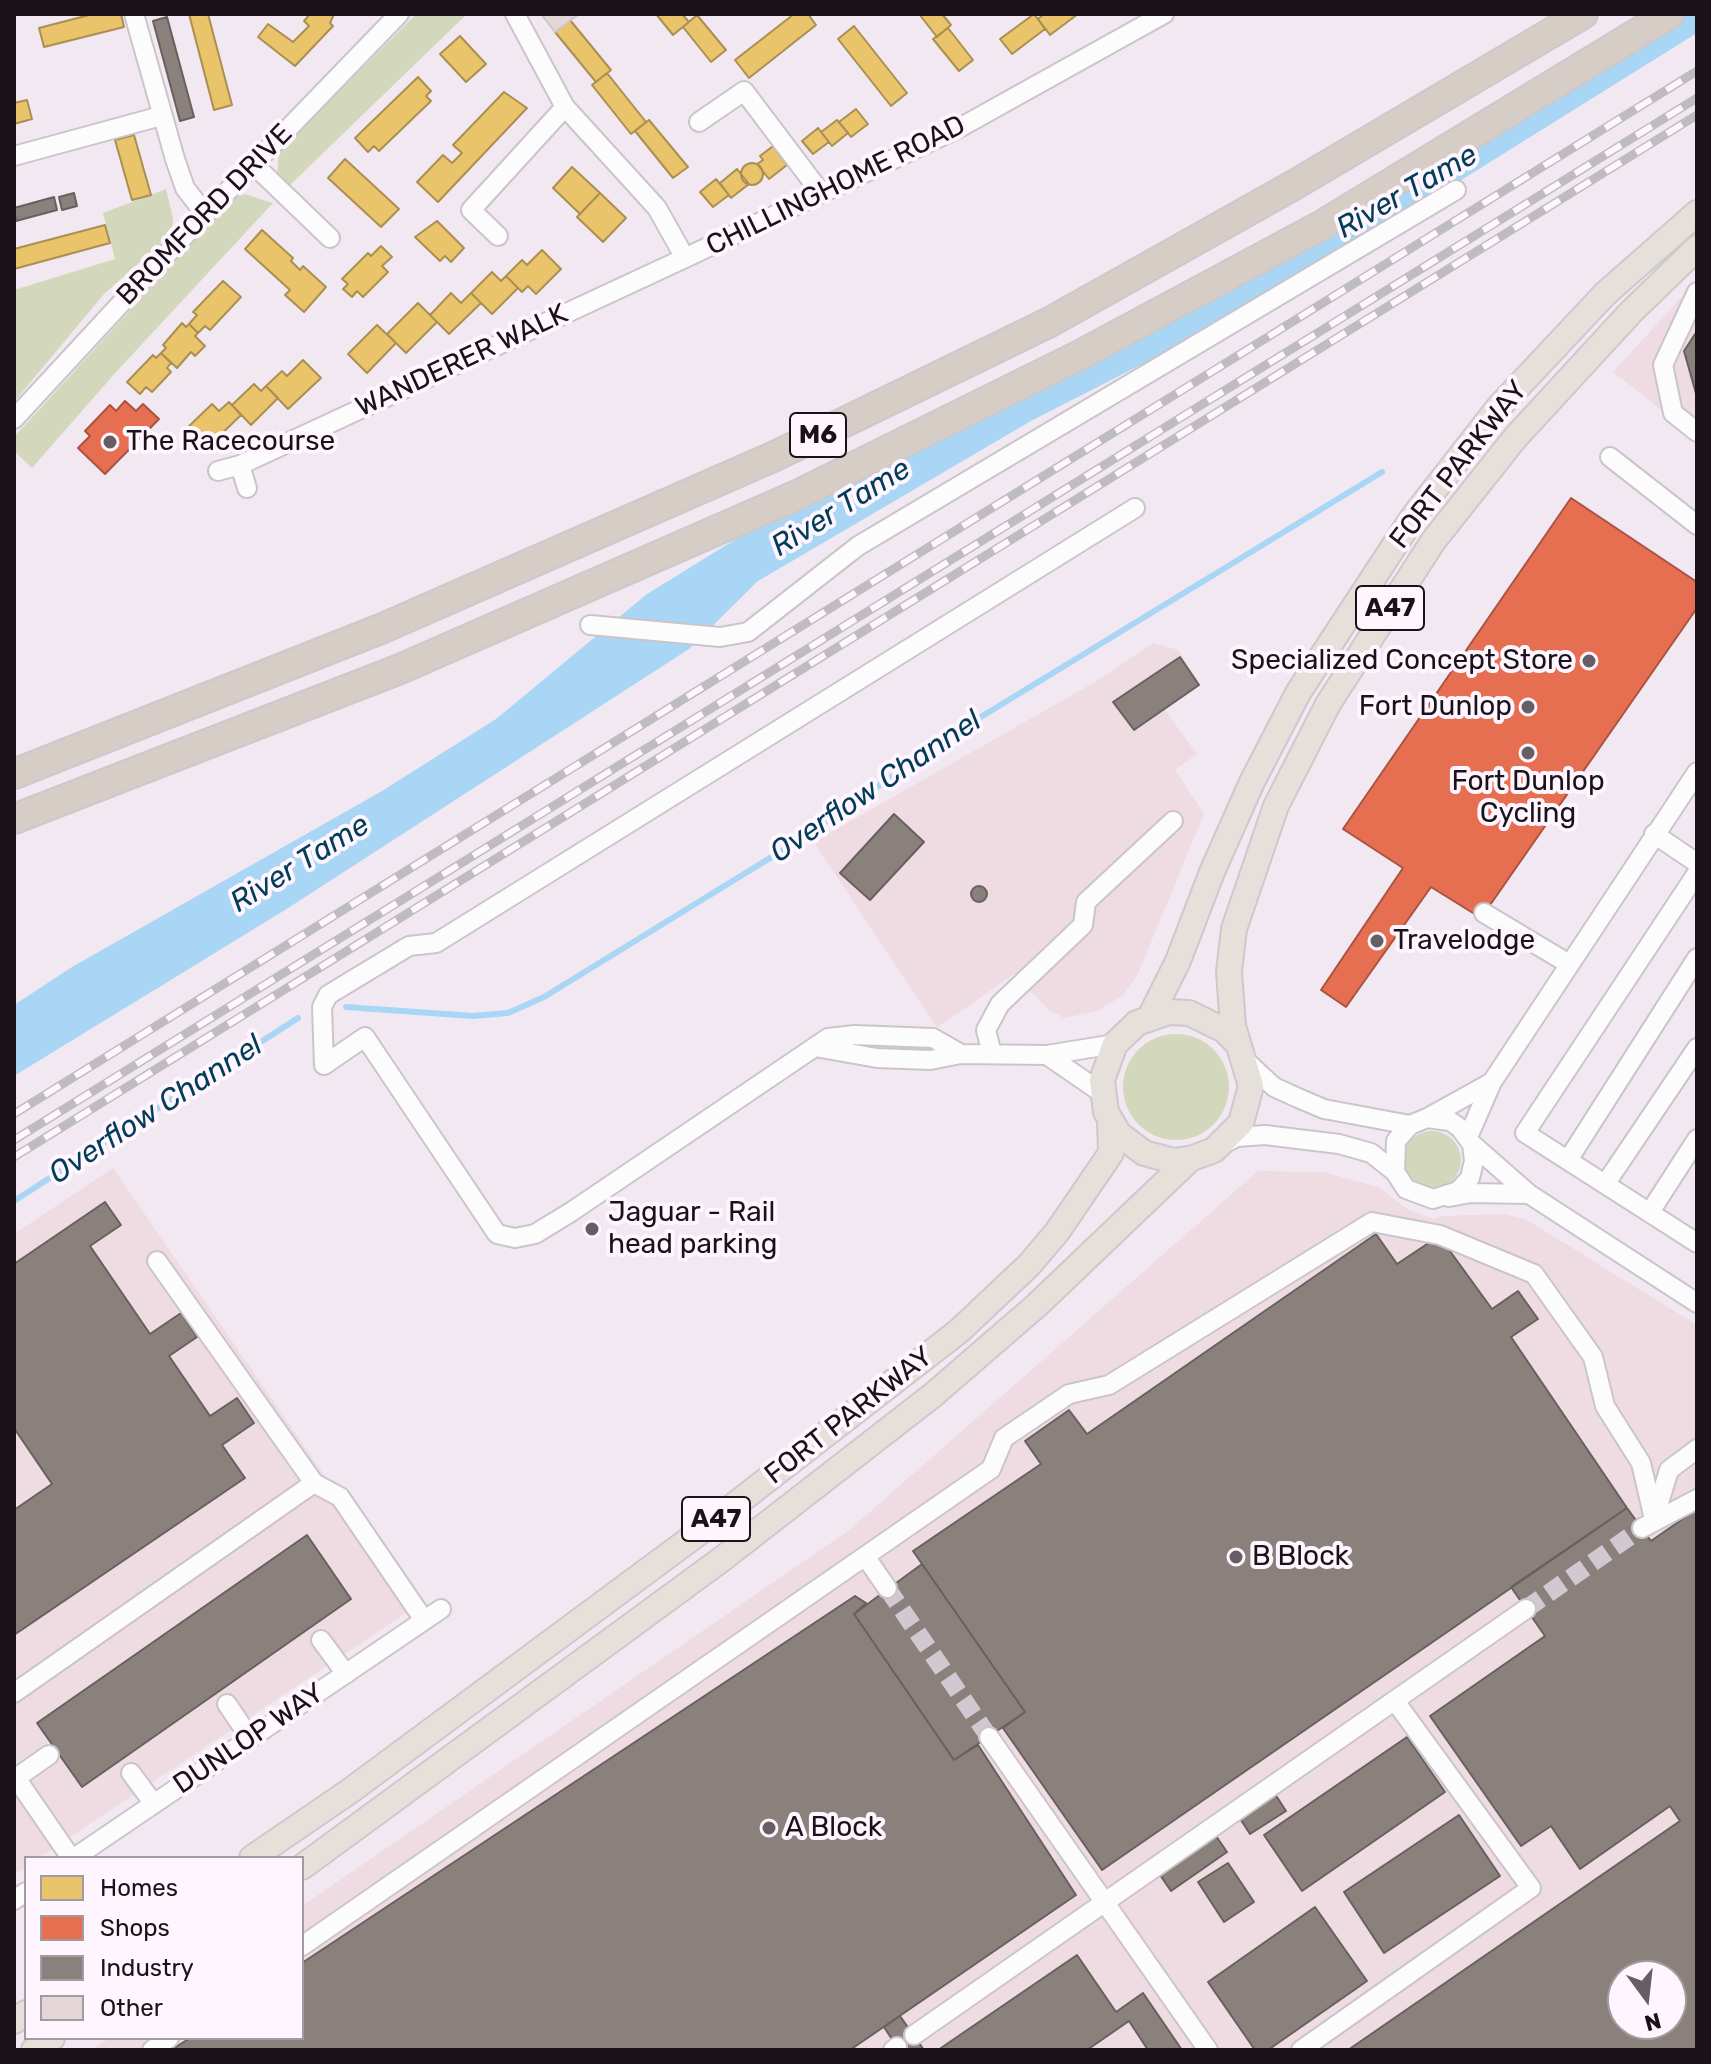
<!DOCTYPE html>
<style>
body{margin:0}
#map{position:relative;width:1711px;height:2064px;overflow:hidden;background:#f2e8f2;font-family:Rubik,sans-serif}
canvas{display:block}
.frame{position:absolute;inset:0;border:16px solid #191319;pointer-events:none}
.legend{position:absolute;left:24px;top:1856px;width:280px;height:184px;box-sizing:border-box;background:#fef5fe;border:2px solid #a29ba2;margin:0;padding:10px 14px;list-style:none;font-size:24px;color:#191319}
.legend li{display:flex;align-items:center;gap:16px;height:40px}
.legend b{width:40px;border:2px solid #a29ba2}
.north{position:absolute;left:1607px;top:1960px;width:80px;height:80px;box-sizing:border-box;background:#fef5fe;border:2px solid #a29ba2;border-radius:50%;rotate:165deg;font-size:22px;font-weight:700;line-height:32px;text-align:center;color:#191319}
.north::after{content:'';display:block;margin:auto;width:28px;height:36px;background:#655e65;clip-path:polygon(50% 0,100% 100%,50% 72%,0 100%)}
</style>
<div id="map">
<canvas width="1711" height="2064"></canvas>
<div class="frame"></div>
<ul class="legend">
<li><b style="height:22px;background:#e9c46a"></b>Homes</li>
<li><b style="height:22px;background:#e76f51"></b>Shops</li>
<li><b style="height:22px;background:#8a817c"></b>Industry</li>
<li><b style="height:22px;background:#e4d5d6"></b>Other</li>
</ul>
<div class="north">N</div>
</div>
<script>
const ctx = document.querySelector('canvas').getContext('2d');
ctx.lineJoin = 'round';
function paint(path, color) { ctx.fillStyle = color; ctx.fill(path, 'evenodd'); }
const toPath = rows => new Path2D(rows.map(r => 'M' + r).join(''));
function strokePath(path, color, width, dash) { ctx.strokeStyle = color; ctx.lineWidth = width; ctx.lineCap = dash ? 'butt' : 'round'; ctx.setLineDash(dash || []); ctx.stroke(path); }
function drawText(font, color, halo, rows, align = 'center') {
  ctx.font = font + ' Rubik,sans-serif'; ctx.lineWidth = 8; ctx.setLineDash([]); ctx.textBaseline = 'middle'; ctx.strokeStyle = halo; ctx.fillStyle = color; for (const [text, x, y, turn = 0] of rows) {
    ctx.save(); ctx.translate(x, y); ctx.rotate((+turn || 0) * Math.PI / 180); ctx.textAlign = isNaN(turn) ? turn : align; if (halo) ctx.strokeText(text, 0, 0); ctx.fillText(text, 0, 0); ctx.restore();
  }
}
const industrial = toPath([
 [1697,280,1697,438,1613,372],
 [1153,643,1178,650,1201,685,1165,710,1197,754,1175,770,1204,814,1137,976,1123,995,1098,1011,1064,1018,1048,1009,1014,974,937,1028,814,842,1095,682],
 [113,1168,415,1607,39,1858,26,1858,26,1867,14,1875,14,1234],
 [1258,1171,1323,1172,1378,1187,1409,1210,1434,1219,1441,1216,1505,1214,1527,1220,1697,1325,1697,2050,92,2050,110,2038,302,2038,302,1906,848,1531],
 [1623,1976,1671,1976,1671,2024,1623,2024]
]);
const green = toPath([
 [416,14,467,14,288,187,277,173,279,152],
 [166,189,173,218,172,234,105,293,14,402,14,290,115,259,103,213],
 [245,194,273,203,117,371,32,468,14,451,14,437,178,258,237,197],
 '1123 1087a53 53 0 1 1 106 0a53 53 0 1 1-106 0Z',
 '1403 1160a29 29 0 1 1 58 0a29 29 0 1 1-58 0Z'
]);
const water = toPath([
 [1683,14,1697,14,1697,33,1410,212,1211,329,1031,421,758,581,689,649,285,910,14,1076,14,1005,72,967,382,791,496,719,647,594,869,457,1527,109]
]);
const homes = toPath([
 [93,14,121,14,124,27,44,47,39,28,93,14],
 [189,14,208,14,232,105,214,110,189,14],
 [334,14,330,23,333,26,295,66,258,37,268,24,293,42,309,26,304,21,310,14,334,14],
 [656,14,682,14,689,22,673,35,656,14],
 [794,14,808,14,816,25,749,78,735,60,794,14],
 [919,14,942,14,951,25,937,37,919,14],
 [1034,14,1045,29,1012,54,1000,39,1034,14],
 [1044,14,1078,14,1050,35,1038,19,1044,14],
 [697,15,726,50,711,62,683,27,697,15],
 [570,20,611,70,596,82,555,32,570,20],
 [854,26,907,93,891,106,838,39,854,26],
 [948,28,973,60,959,71,933,39,948,28],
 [460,36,486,64,466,82,440,54,460,36],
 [607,73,646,122,631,134,592,85,607,73],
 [418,77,431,91,426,96,431,101,379,151,374,146,368,152,355,138,418,77],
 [504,92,527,108,438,202,417,182,443,155,452,163,462,153,453,145,504,92],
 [27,100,32,119,14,124,14,103,27,100],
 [856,109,868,124,851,137,839,122,856,109],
 [649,120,688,167,673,178,635,131,649,120],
 [837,120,848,133,832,146,821,132,837,120],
 [818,128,829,142,813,154,802,141,818,128],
 [134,135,151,195,132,200,115,140,134,135],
 [773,146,787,165,769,179,757,164,763,160,760,156,773,146],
 [345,159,399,209,381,227,328,178,345,159],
 '741 174a11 11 0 1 1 22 0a11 11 0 1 1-22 0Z',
 [572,167,600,193,580,214,553,188,572,167],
 [737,169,749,184,731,198,720,183,737,169],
 [716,179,729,195,713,207,700,192,716,179],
 [600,193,626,218,603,242,577,217,600,193],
 [437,221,464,248,451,262,445,256,440,261,415,237,437,221],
 [105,225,110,243,14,269,14,249,105,225],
 [262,230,293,258,291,261,300,270,303,266,326,287,304,312,285,295,290,290,245,249,262,230],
 [381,246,392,257,382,266,388,272,363,297,357,291,352,297,343,289,348,284,342,279,368,253,371,256,381,246],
 [542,250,561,269,536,294,528,286,522,292,506,276,522,260,527,265,542,250],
 [492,272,501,281,506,276,518,288,492,314,471,293,492,272],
 [223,281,241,297,210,330,205,326,198,333,189,324,197,315,193,312,223,281],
 [451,293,461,303,471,293,481,303,449,334,430,315,451,293],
 [418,303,437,322,406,353,387,334,418,303],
 [182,323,186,327,189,324,198,333,195,336,205,346,195,356,191,352,177,368,161,353,166,348,163,345,182,323],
 [377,325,396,343,367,373,348,354,377,325],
 [161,353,171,363,167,368,171,372,152,392,146,387,140,394,127,382,153,355,156,358,161,353],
 [303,360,321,378,288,409,266,386,282,371,287,376,303,360],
 [254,384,261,391,266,386,278,398,251,425,232,405,254,384],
 [229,402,241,415,204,451,185,430,212,404,219,411,229,402]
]);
const shops = toPath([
 [125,401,136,411,143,404,159,419,105,474,78,448,90,436,85,431,110,405,116,411,125,401],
 [1571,498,1697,582,1697,608,1481,918,1431,887,1346,1007,1321,990,1403,868,1343,829,1571,498]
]);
const industry = toPath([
 [167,17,194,117,180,121,153,21,167,17],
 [74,193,77,206,62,210,59,197,74,193],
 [54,197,57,210,16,221,14,208,54,197],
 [1697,331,1697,397,1684,351,1697,331],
 [1180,657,1199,685,1134,730,1113,702,1180,657],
 [894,814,924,842,870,900,840,873,894,814],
 '971 894a8 8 0 1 1 16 0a8 8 0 1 1-16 0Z',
 [105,1202,121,1225,90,1246,150,1334,181,1313,197,1337,169,1356,210,1416,237,1398,254,1423,222,1445,245,1478,14,1635,14,1510,52,1484,14,1428,14,1264,105,1202],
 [1376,1234,1397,1264,1439,1236,1492,1309,1518,1291,1538,1319,1511,1337,1627,1508,1102,1870,1003,1728,1025,1712,913,1551,1041,1464,1025,1441,1069,1410,1087,1434,1376,1234],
 [1627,1508,1651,1541,1697,1509,1697,2050,1348,2050,1680,1821,1670,1806,1580,1869,1551,1826,1521,1846,1430,1716,1545,1636,1511,1587,1627,1508],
 [1623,1976,1671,1976,1671,2024,1623,2024,1623,1976],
 [307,1535,351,1599,82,1787,37,1723,307,1535],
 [922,1564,1025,1712,954,1760,854,1614,922,1564],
 [855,1596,866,1603,854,1614,954,1760,978,1745,1076,1895,850,2050,171,2050,190,2038,302,2038,302,1963,855,1596],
 [1407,1737,1445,1792,1302,1891,1264,1835,1407,1737],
 [1275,1794,1286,1811,1250,1834,1239,1817,1275,1794],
 [1459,1815,1500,1876,1384,1953,1344,1892,1459,1815],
 [1214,1833,1227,1852,1171,1891,1158,1872,1214,1833],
 [1228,1863,1254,1902,1224,1922,1198,1882,1228,1863],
 [1315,1907,1367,1981,1268,2050,1255,2050,1208,1982,1315,1907],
 [1077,1955,1116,2012,1143,1993,1182,2050,1148,2050,1129,2021,1087,2050,938,2050,1077,1955],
 [900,2016,924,2050,899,2050,884,2027,900,2016]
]);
const stream = toPath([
 [346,1007,473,1016,508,1013,544,997,796,842,971,723,1382,472],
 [14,1201,298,1018]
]);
const building = toPath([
 [541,14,579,14,555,32,541,14],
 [903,1042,919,1043,919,1053,902,1052,903,1042]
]);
const minorTunnel = toPath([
 [887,1588,989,1737],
 [1526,1609,1642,1528]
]);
const minor = toPath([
 [134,14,175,159,185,188,205,214],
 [515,14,565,107,657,208,685,258,961,127,1164,14],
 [699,122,744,91,821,193],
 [14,156,161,116],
 [253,164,330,238],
 [498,236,471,210,565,107],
 [1697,292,1663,365,1673,413,1697,432],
 [14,419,162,259,399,14],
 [1610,457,1697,525],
 [240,465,247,488],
 [218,471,240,465,685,258],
 [590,625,720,637,748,632,858,546,1456,190],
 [1654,834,1697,863],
 [1697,873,1525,1133,1697,1243],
 [1484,913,1569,964],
 [815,1047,877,1058,930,1060,961,1054,1047,1055,1115,1044],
 [992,1054,986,1030,1000,1004,1083,925,1086,902,1173,821],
 [1047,1055,1102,1093],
 [1246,1061,1274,1087,1298,1098,1324,1109,1410,1125],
 [324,1065,322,1007,328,995,409,946,436,943,1135,508],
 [324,1065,365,1037,497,1234,515,1238,535,1234,571,1212,828,1038,855,1035,933,1038,961,1054],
 [1427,1118,1492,1082],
 [1468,1137,1492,1082,1697,772],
 [1225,1143,1237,1137,1265,1135,1339,1144,1371,1153,1395,1172,1406,1189,1433,1199,1458,1191,1470,1178,1474,1161,1472,1144,1460,1128,1450,1121,1427,1118,1410,1125,1396,1141,1395,1172],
 [1472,1144,1529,1194,1697,1303],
 [1568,1160,1697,958],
 [1606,1183,1697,1048],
 [1449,1197,1471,1193,1529,1194],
 [1650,1212,1697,1139],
 [314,1483,340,1497,424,1620],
 [1655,1516,1669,1470,1697,1449],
 [1642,1528,1697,1499],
 [865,1556,887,1588],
 [321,1640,346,1674],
 [14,1693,314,1483,157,1261],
 [227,1704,250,1738],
 [989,1737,1208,2050],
 [131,1773,154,1804],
 [14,1775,71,1858],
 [16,1778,49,1755],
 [74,1858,441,1609],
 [14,1900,26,1892],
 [302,1946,991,1469,1004,1438,1069,1394,1109,1385,1372,1222,1440,1235,1534,1274,1593,1357,1605,1406,1641,1463,1654,1519],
 [914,2035,1526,1609],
 [152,2050,169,2038],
 [893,2050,897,2047],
 [1301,2050,1531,1888,1395,1701]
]);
const major = toPath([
 [1150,1017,1178,961,1212,872,1252,782,1298,693,1413,517,1498,408,1605,294,1697,213],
 [1238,1044,1224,1030,1189,1013,1169,1012,1137,1023,1115,1044,1102,1080,1106,1112,1119,1134,1144,1153,1174,1161,1190,1159,1214,1150,1241,1123,1251,1086,1233,1026,1229,972,1234,929,1276,806,1328,704,1434,540,1515,438,1631,312,1697,248],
 [252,1858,350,1791,701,1531,959,1331,1029,1265,1057,1232,1111,1153,1110,1121],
 [302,1867,722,1559,933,1395,1037,1305,1190,1159],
 [14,2021,26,2013],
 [34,2050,52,2038]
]);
const highway = toPath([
 [14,774,383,628,775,456,1050,322,1294,185,1583,14],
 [14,819,400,669,795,496,1078,356,1324,224,1669,14]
]);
const rail = toPath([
 [14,1114,1697,71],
 [14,1140,1697,98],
 [14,1157,1697,115]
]);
const markers = [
 [110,442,8,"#655e65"],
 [1589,661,8,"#655e65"],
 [1528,707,8,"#655e65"],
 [1528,753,8,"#655e65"],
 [1377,941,8,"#655e65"],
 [592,1229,8,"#655e65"],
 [1236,1557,8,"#655e65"],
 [769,1828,8,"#655e65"]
];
const shields = [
 [818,435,56],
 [1390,608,68],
 [716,1519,68]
];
const shieldNames = [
 ["M6",818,435],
 ["A47",1390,608],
 ["A47",716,1519]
];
const streetNames = [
 ["CHILLINGHOME ROAD",836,186,-26],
 ["BROMFORD DRIVE",205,215,-46],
 ["WANDERER WALK",462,361,-25],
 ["FORT PARKWAY",1459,465,-52],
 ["FORT PARKWAY",849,1416,-38],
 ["DUNLOP WAY",249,1739,-34]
];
const poiNames = [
 ["The Racecourse",126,442],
 ["Specialized Concept Store",1573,661,"right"],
 ["Fort Dunlop",1512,707,"right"],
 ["Fort Dunlop",1528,782,"center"],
 ["Cycling",1528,814,"center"],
 ["Travelodge",1393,941],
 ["Jaguar - Rail",608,1213],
 ["head parking",608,1245],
 ["B Block",1252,1557],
 ["A Block",785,1828]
];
const waterNames = [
 ["River Tame",1407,192,-30],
 ["River Tame",841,508,-32],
 ["Overflow Channel",876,787,-34],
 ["River Tame",300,864,-32],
 ["Overflow Channel",156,1110,-33]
];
paint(industrial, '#efdce2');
paint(green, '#d3d8bc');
paint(water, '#a9d6f4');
paint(homes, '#e9c46a');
strokePath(homes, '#ab8f52', 2);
paint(shops, '#e76f51');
strokePath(shops, '#a95340', 2);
paint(industry, '#8a817c');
strokePath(industry, '#68605e', 2);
strokePath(stream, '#a9d6f4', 6);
paint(building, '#e4d5d6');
strokePath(building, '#d0c8cb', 2);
strokePath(minorTunnel, '#d1c8d1', 18, [18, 9]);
strokePath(minor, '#cbc5cb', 22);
strokePath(major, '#ccc8cc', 28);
strokePath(highway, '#ccc8cc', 32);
strokePath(minor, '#fdfcfd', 18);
strokePath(major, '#e6e0db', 24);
strokePath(highway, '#d6cdc6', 28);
strokePath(rail, '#bebcbe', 9);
strokePath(rail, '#fef5fe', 6, [18]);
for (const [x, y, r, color] of markers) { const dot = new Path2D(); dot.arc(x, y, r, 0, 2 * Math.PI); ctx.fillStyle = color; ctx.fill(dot); strokePath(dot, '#fef5fe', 3); }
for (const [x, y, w] of shields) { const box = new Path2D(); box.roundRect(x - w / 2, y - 22, w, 44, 6); ctx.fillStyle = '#fef5fe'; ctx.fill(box); strokePath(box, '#191319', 2); }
drawText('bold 26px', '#191319', null, shieldNames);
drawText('28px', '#191319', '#fef5fe', streetNames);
drawText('28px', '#191319', '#fef5fe', poiNames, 'left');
drawText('italic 30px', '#023d57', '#fef5fe', waterNames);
</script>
